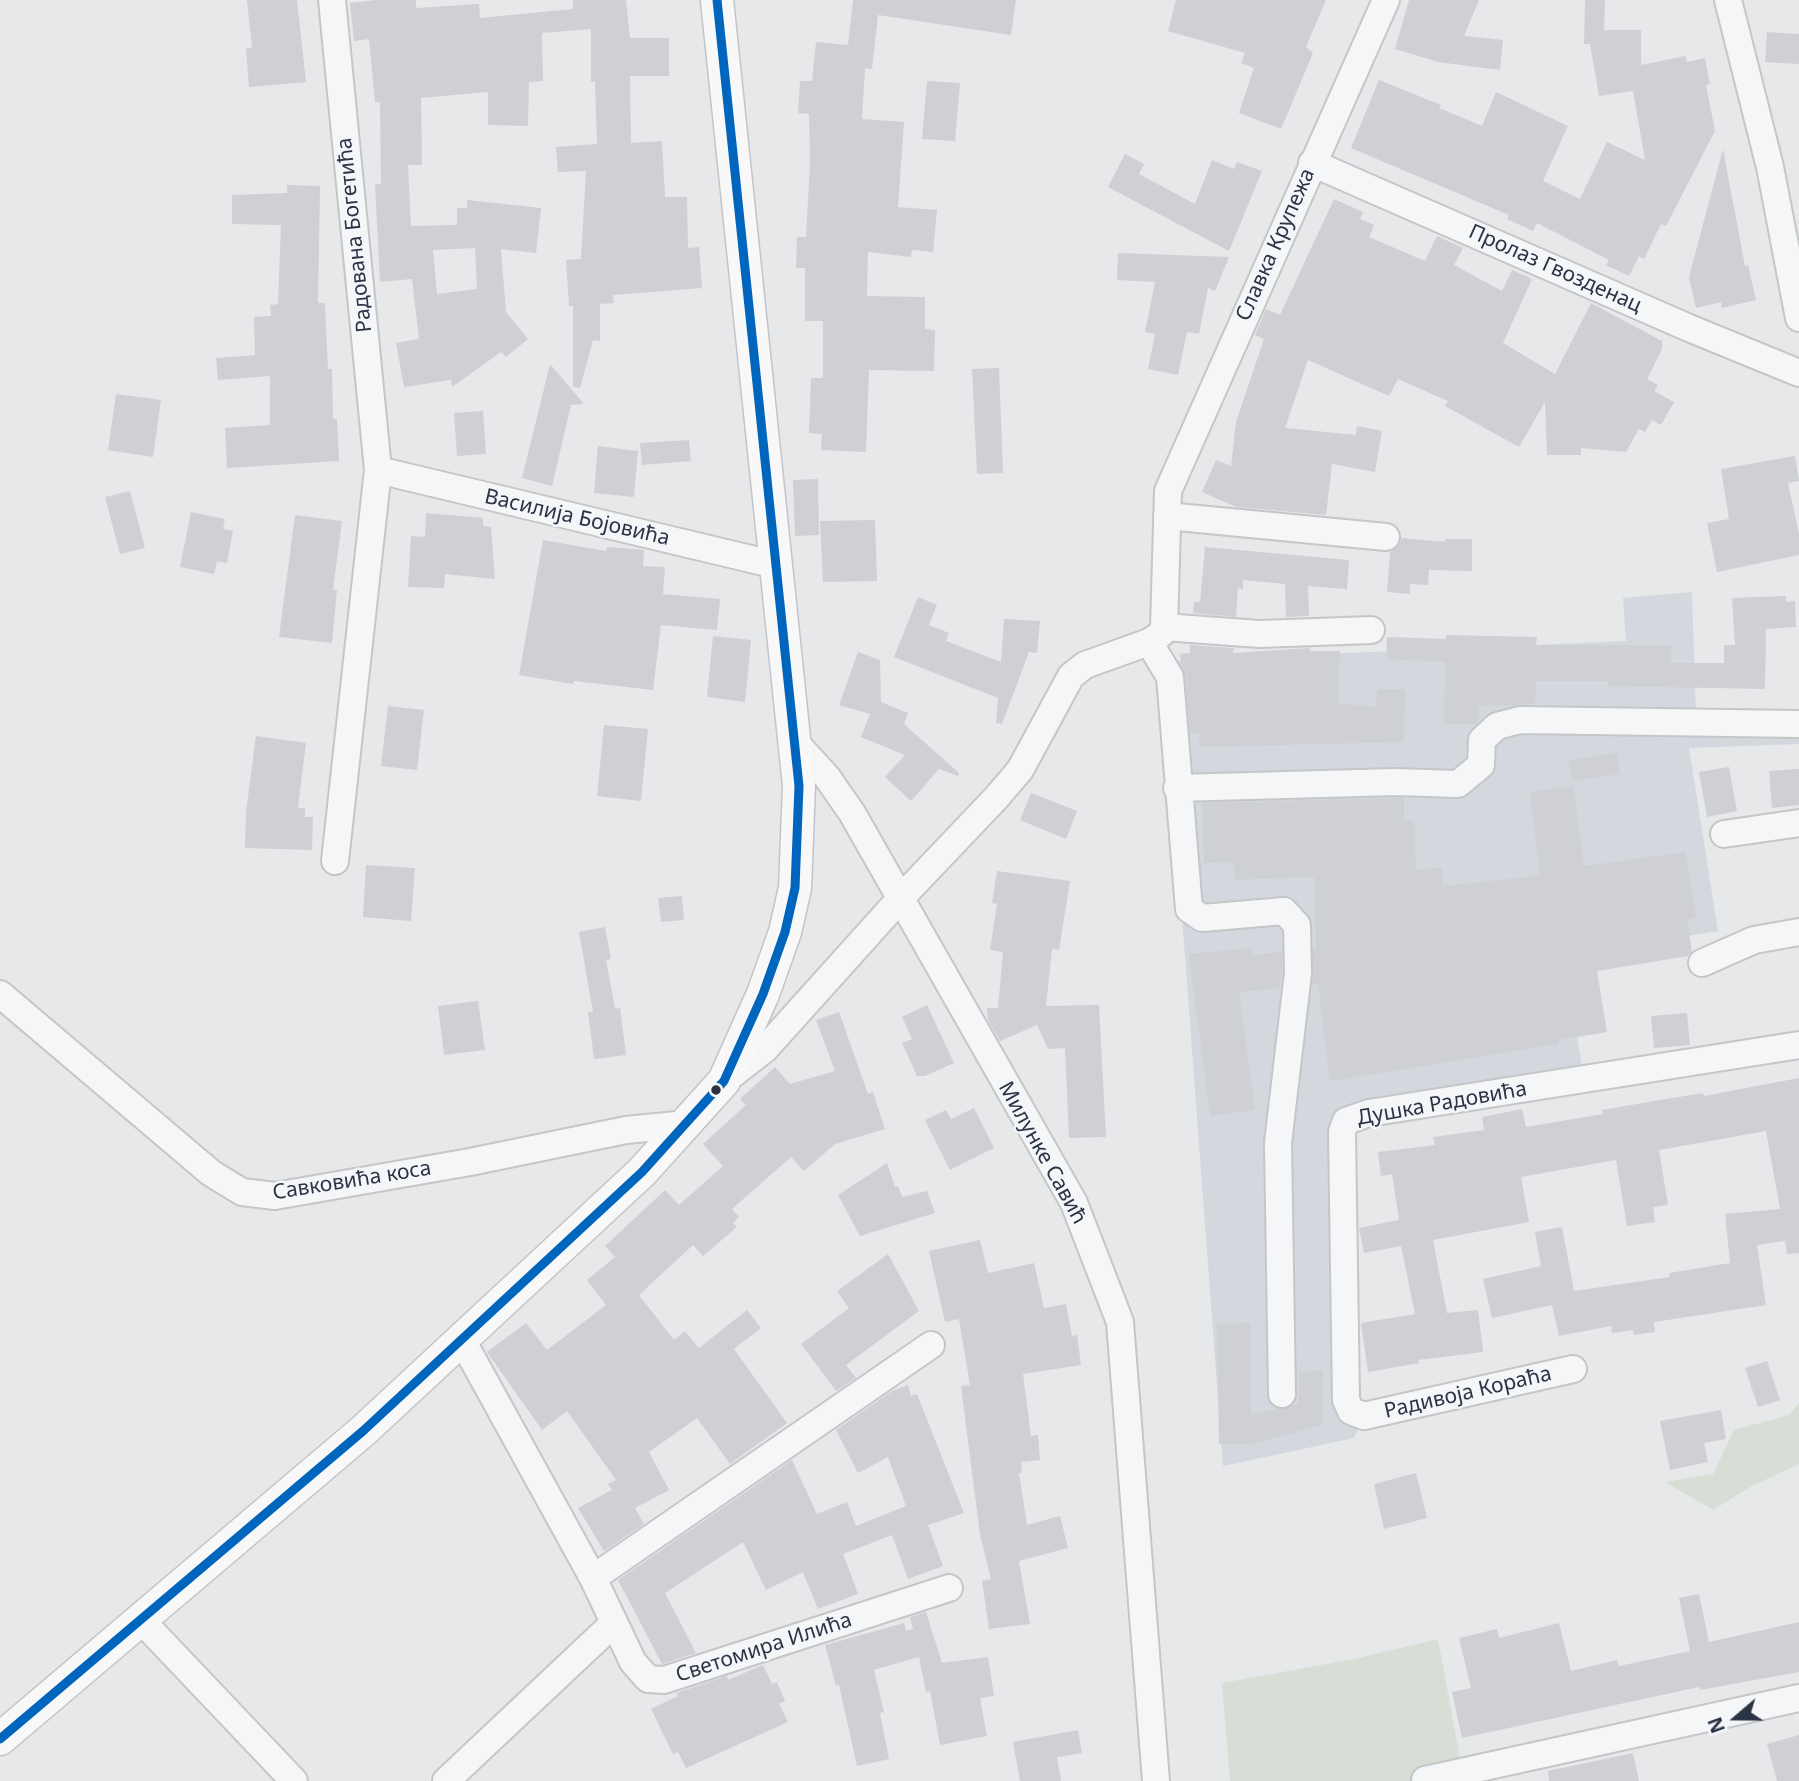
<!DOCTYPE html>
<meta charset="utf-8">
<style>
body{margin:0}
#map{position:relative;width:1799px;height:1781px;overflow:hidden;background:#e6e8ea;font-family:"Noto Sans",sans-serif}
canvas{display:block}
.north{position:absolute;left:1701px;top:1683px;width:70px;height:70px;-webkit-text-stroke:5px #f4f6f9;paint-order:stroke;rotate:250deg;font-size:19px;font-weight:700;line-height:28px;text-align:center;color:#2b3445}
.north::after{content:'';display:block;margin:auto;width:24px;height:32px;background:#2b3445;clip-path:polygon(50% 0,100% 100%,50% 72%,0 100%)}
</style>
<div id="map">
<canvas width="1799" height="1781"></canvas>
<div class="north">N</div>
</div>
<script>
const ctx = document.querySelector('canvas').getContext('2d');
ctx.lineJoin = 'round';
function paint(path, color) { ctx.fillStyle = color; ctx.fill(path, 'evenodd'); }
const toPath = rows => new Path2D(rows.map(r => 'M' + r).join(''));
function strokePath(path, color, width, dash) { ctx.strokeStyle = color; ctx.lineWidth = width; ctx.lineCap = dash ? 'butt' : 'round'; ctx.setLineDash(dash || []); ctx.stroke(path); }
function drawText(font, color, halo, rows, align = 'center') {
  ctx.font = font + ' "Noto Sans",sans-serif'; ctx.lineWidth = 5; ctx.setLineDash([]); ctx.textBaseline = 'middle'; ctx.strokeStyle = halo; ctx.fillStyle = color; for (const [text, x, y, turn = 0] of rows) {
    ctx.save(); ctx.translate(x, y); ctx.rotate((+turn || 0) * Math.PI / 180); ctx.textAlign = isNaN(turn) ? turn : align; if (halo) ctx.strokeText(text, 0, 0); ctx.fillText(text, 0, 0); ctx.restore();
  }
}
const built = toPath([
 [1692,592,1696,715,1799,713,1799,744,1689,748,1718,931,1564,955,1584,1080,1342,1132,1346,1400,1364,1416,1354,1438,1223,1466,1163,661,1626,641,1623,598]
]);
const green = toPath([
 [1799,1403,1799,1464,1750,1487,1713,1510,1665,1482,1713,1474,1734,1430,1789,1415],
 [1438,1639,1461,1764,1420,1781,1230,1781,1222,1683,1354,1659]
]);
const building = toPath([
 [247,0,297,0,306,82,249,87,246,48,252,48],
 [376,0,416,0,416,8,479,4,480,18,573,9,573,0,626,0,630,38,669,38,669,76,630,76,631,143,662,141,665,197,687,197,688,248,699,247,702,288,613,295,614,303,600,304,600,341,593,340,580,388,573,387,573,306,569,306,566,260,581,259,586,171,558,172,556,147,597,144,595,82,591,82,591,29,542,33,543,81,529,82,528,126,488,125,488,92,421,98,422,165,408,165,411,226,457,225,457,208,467,208,467,200,541,208,536,253,501,249,506,312,528,339,506,357,501,352,452,387,451,380,404,387,396,343,419,339,412,279,380,282,375,184,381,184,380,102,375,102,369,39,354,41,350,3],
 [475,248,477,289,437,294,433,250],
 [853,0,1016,0,1011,35,878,15,872,69,865,68,862,119,904,122,898,207,937,210,933,252,912,250,911,257,868,252,867,296,925,297,925,329,935,330,934,371,869,370,866,452,821,450,822,434,809,433,811,378,823,378,823,321,805,321,805,268,796,268,797,237,806,237,810,164,809,114,798,113,800,81,812,81,816,42,848,45],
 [1176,0,1326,0,1306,47,1313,53,1281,129,1239,113,1254,68,1241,63,1245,53,1168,31],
 [1409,0,1479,0,1464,36,1503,40,1500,70,1438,62,1395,49],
 [1585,0,1605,0,1604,30,1641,30,1641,65,1685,56,1687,62,1705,58,1710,84,1706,85,1715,131,1666,226,1661,224,1644,259,1639,256,1629,276,1606,265,1609,260,1537,223,1533,231,1507,219,1509,215,1351,148,1379,80,1441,105,1439,108,1482,126,1496,92,1568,126,1543,181,1580,199,1607,142,1645,160,1633,91,1599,96,1590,44,1584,44],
 [1767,32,1799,34,1799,64,1765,62],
 [927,81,960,83,955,141,922,139],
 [1723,149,1745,266,1748,265,1756,300,1722,308,1721,302,1696,308,1689,277],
 [1125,154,1144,164,1139,174,1195,204,1212,160,1234,169,1237,162,1262,171,1229,251,1108,187],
 [287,185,320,186,318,303,325,303,328,369,332,369,333,419,337,419,339,461,227,468,225,428,270,425,270,376,218,380,216,358,255,355,254,317,271,316,270,305,278,304,281,225,232,224,232,195,287,193],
 [1334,199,1363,212,1360,219,1374,225,1369,237,1425,261,1437,236,1463,248,1454,265,1502,291,1512,270,1532,279,1503,343,1555,374,1591,303,1662,341,1662,349,1647,379,1658,385,1654,391,1674,402,1661,425,1652,420,1645,432,1639,429,1626,452,1581,448,1581,455,1547,455,1545,402,1519,447,1445,406,1448,401,1398,379,1389,396,1308,360,1285,428,1356,435,1357,426,1382,431,1375,472,1332,464,1326,515,1236,507,1202,492,1216,460,1231,466,1236,422,1264,339,1255,335,1266,309,1280,315],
 [1118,253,1229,257,1215,291,1208,288,1199,334,1187,332,1178,375,1148,369,1155,334,1145,332,1155,282,1117,280],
 [550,364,584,404,571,405,552,486,522,478],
 [999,368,1003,473,977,474,972,369],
 [116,394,161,400,153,457,108,450],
 [483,411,486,454,457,456,454,413],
 [689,440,691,461,642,465,640,443],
 [598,446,638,451,634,497,594,493],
 [1795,456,1799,481,1788,483,1799,534,1799,555,1717,572,1707,523,1729,519,1721,469],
 [818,479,819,535,795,536,793,480],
 [130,491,145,548,120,554,105,497],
 [191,512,225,519,223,529,233,531,227,563,217,561,214,574,180,567],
 [426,513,483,518,483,526,491,527,495,579,445,574,444,588,408,587,411,536,425,537],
 [295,515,342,521,333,590,337,590,332,643,279,637],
 [875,520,877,581,823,582,820,521],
 [1402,538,1445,542,1445,539,1472,539,1472,571,1429,570,1428,585,1410,584,1410,594,1387,592,1390,552,1398,547],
 [543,540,606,551,607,547,644,550,643,566,665,567,663,594,720,599,717,630,661,625,653,690,574,681,573,684,519,675],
 [1205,547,1349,560,1347,589,1308,586,1309,616,1286,617,1285,584,1243,580,1243,589,1238,588,1236,617,1193,613,1194,602,1200,602],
 [1786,596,1786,602,1795,601,1796,627,1766,629,1765,689,1608,686,1608,681,1536,681,1535,704,1479,706,1479,721,1476,724,1444,724,1445,662,1386,659,1387,637,1446,639,1446,635,1537,637,1536,645,1671,645,1671,663,1724,663,1724,645,1735,645,1732,598],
 [918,597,937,605,929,625,949,633,946,641,1001,662,1004,619,1040,621,1037,653,1029,652,1002,724,996,723,998,698,894,657],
 [713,636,751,640,745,702,707,697],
 [1190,645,1234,648,1233,653,1310,648,1310,651,1340,651,1338,703,1376,707,1377,689,1405,689,1404,742,1199,747,1199,733,1190,733,1186,676,1181,664,1180,654,1190,653],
 [858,652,880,660,881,702,908,713,904,724,959,773,958,776,939,769,911,801,885,777,905,755,861,737,870,714,839,705],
 [388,706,424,710,417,770,381,766],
 [604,725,648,729,641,801,597,796],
 [256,736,306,743,298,808,305,808,305,817,313,817,312,850,245,848,246,812],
 [1617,753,1620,774,1572,781,1569,760],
 [1729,767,1737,811,1707,817,1699,772],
 [1799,769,1799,805,1772,808,1769,771],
 [1573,786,1584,866,1686,852,1696,918,1687,920,1692,951,1688,956,1597,971,1607,1032,1558,1040,1559,1044,1330,1081,1318,984,1312,985,1313,949,1316,949,1314,877,1234,880,1234,862,1204,863,1202,803,1404,798,1404,820,1414,821,1416,869,1442,868,1443,886,1536,876,1540,872,1530,792],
 [1031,793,1077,811,1066,839,1020,820],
 [366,865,415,868,411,921,363,917],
 [997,871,1070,881,1059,950,1052,949,1046,1006,1099,1005,1106,1137,1069,1138,1065,1048,1048,1049,1037,1025,1000,1041,988,1020,987,1008,998,1008,1003,952,990,950,997,904,992,903],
 [682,896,684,920,661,922,658,898],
 [605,927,611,959,606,960,615,1009,620,1008,626,1055,594,1059,588,1012,593,1012,579,932],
 [1252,948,1252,955,1282,952,1282,972,1280,988,1239,992,1255,1110,1210,1116,1189,954],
 [478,1001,485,1050,444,1055,438,1006],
 [927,1005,954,1063,925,1076,917,1076,902,1043,912,1039,902,1017],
 [839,1012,868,1094,873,1092,885,1129,835,1144,804,1171,791,1157,732,1209,739,1217,733,1223,737,1227,703,1256,693,1245,639,1295,674,1340,685,1331,699,1348,747,1310,761,1328,734,1349,787,1423,730,1464,697,1418,649,1452,669,1490,635,1508,644,1524,604,1551,578,1508,612,1490,608,1484,616,1480,567,1411,542,1430,487,1352,526,1323,547,1350,606,1305,587,1280,615,1257,605,1246,665,1190,679,1205,723,1166,703,1144,746,1105,740,1099,775,1067,790,1084,835,1071,816,1020],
 [1687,1013,1690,1045,1654,1048,1651,1016],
 [1799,1078,1799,1253,1787,1254,1785,1241,1757,1245,1766,1305,1654,1322,1655,1332,1634,1335,1633,1330,1612,1333,1611,1326,1559,1336,1552,1305,1492,1318,1483,1279,1541,1266,1535,1232,1562,1227,1574,1291,1670,1277,1669,1273,1730,1263,1725,1214,1780,1209,1766,1131,1659,1150,1668,1205,1653,1207,1655,1222,1627,1226,1616,1160,1521,1177,1529,1222,1433,1240,1447,1313,1478,1310,1483,1352,1418,1360,1419,1363,1368,1372,1361,1323,1415,1314,1401,1246,1364,1253,1359,1228,1399,1220,1392,1174,1381,1176,1378,1152,1435,1145,1433,1137,1484,1130,1482,1117,1522,1109,1526,1127,1603,1114,1602,1110,1660,1100,1703,1093,1704,1096],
 [974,1108,994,1148,950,1170,925,1120,946,1110,951,1119],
 [887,1163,895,1187,898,1186,902,1197,927,1191,935,1213,860,1236,838,1195],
 [980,1240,988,1273,1034,1263,1044,1308,1066,1304,1072,1336,1077,1335,1081,1365,1023,1374,1031,1436,1038,1435,1040,1460,1021,1462,1022,1473,1019,1473,1027,1525,1060,1516,1068,1548,1019,1561,1030,1624,989,1629,982,1581,991,1579,980,1535,961,1386,970,1385,959,1319,945,1322,929,1251],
 [888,1254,919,1311,846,1365,856,1378,836,1391,801,1344,849,1308,837,1291],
 [1250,1323,1251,1415,1298,1404,1299,1373,1323,1370,1322,1425,1252,1444,1219,1444,1217,1324],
 [1767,1361,1780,1400,1758,1407,1745,1368],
 [908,1385,911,1396,917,1394,964,1513,928,1525,943,1566,908,1579,892,1535,843,1554,858,1594,818,1609,803,1572,766,1590,743,1542,665,1593,696,1653,662,1664,618,1580,792,1460,817,1514,847,1502,856,1526,906,1506,888,1457,858,1473,836,1430,892,1391],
 [1721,1410,1726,1439,1704,1443,1708,1462,1670,1470,1660,1421],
 [1416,1473,1427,1518,1384,1529,1374,1484],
 [1699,1594,1709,1642,1799,1622,1799,1672,1700,1690,1699,1687,1462,1738,1452,1692,1471,1688,1459,1638,1497,1629,1499,1638,1559,1623,1571,1671,1617,1660,1619,1666,1690,1651,1679,1598],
 [926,1612,942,1663,988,1657,994,1696,980,1698,987,1736,940,1745,930,1691,926,1692,919,1657,874,1670,884,1712,880,1713,889,1759,857,1766,839,1685,836,1686,825,1645,904,1623,906,1631,913,1629,910,1617],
 [763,1665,772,1684,777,1682,785,1701,779,1704,788,1722,686,1768,678,1752,673,1754,651,1709,678,1696,676,1693,727,1676,728,1680],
 [1078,1730,1082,1753,1057,1757,1061,1781,1020,1781,1013,1742],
 [1799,1735,1799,1781,1777,1781,1767,1744],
 [1633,1753,1639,1781,1549,1781,1548,1771]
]);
const minor = toPath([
 [332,0,378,470,335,861],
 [1728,0,1770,167,1799,318],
 [1312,163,1689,328,1799,373],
 [378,470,776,565],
 [1167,516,1386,537],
 [1164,627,1259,634,1371,630],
 [1149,642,1170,677,1189,909,1202,918,1284,911,1297,925,1298,973,1278,1143,1282,1394],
 [796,743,827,777,852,813,1074,1203,1120,1322,1156,1781],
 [1177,788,1395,782,1458,784,1481,765,1482,740,1497,726,1520,720,1799,724],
 [1724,834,1799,823],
 [1702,963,1754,940,1799,932],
 [0,994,211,1173,242,1192,275,1196,470,1162,626,1130,687,1124],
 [724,1081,765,1049,899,900,996,798,1020,770,1071,676,1085,665,1149,642,1161,634,1164,627,1168,491,1386,0],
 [462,1340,593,1578,633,1662,648,1679,664,1680,949,1588],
 [1573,1369,1364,1416,1351,1411,1346,1400,1342,1132,1346,1121,1369,1113,1799,1045],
 [593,1578,931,1345],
 [140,1619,294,1781],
 [1425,1780,1799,1698],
 [446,1781,614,1623]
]);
const major = toPath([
 [0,1739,363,1431,642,1172,724,1081,763,994,785,932,795,888,799,786,717,0]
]);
const bus1 = toPath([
 [0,1739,363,1431,642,1172,724,1081,763,994,785,932,795,888,799,786,717,0]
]);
const markers = [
 [716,1090,6,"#2b3445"]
];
const streetNames = [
 ["Радована Богетића",355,235,-96],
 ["Славка Крупежа",1276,245,-66],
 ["Пролаз Гвозденац",1555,269,24],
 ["Василија Бојовића",577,518,13],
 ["Душка Радовића",1442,1104,-10],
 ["Милунке Савић",1042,1153,61],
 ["Савковића коса",352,1181,-9],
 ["Радивоја Кораћа",1468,1393,-13],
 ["Светомира Илића",764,1648,-18]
];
paint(built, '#d4d7dd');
paint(green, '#d6ded6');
paint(building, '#ced0d3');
strokePath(minor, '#c4c6c8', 30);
strokePath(major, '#c2c5c8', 35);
strokePath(minor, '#f5f6f7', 26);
strokePath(major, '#f8f8f8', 32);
strokePath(bus1, '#0065bd', 9);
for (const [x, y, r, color] of markers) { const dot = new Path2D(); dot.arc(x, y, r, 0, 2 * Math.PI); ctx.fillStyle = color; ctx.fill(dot); strokePath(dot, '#f4f6f9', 2.5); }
drawText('21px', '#2b3445', '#f4f6f9', streetNames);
</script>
